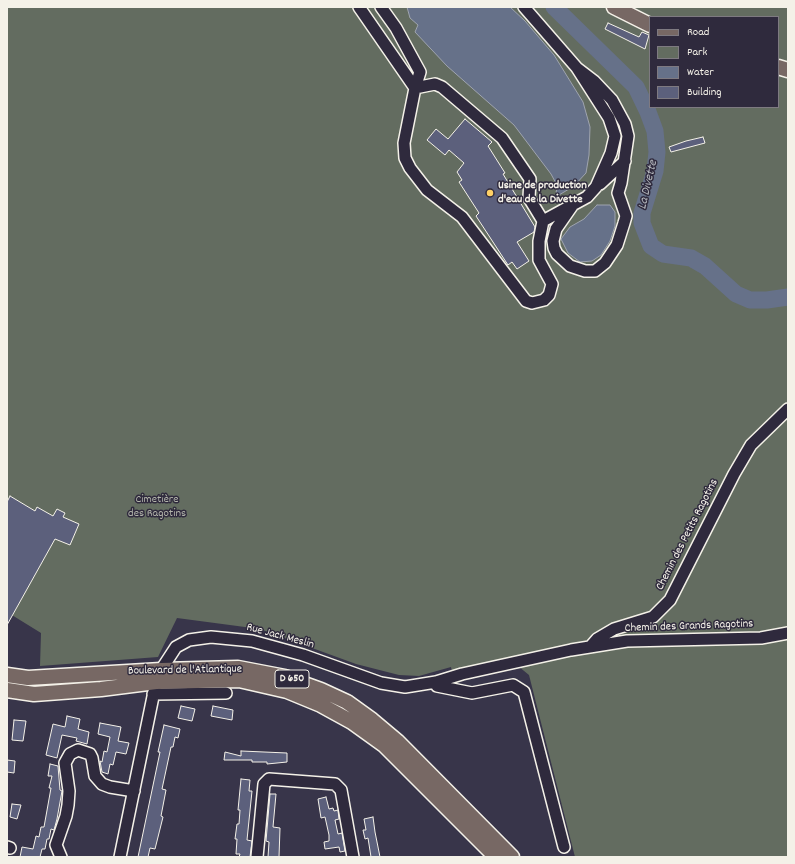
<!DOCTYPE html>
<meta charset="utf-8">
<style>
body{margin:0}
#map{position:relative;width:795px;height:864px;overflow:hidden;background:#38354a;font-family:Dekko,sans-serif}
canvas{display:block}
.frame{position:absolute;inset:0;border:8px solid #f4f1e8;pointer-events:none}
.legend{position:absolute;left:649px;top:16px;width:130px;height:92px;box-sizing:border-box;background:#2f2a3d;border:1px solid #7e7a81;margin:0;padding:5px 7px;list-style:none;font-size:12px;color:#f4f1e8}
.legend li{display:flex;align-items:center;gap:8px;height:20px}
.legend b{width:20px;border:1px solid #7e7a81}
</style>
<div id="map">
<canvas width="795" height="864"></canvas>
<div class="frame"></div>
<ul class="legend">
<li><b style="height:5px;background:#776864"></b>Road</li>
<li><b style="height:11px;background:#636c60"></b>Park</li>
<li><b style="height:11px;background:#667189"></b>Water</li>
<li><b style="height:11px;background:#5c607c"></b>Building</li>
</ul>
</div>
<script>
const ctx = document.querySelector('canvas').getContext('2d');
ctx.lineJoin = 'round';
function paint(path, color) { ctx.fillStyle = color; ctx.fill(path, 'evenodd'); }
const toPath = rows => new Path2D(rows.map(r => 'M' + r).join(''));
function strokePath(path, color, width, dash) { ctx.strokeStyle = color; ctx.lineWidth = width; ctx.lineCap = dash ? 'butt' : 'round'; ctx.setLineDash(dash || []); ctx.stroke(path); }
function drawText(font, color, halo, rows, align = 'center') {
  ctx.font = font + ' Dekko,sans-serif'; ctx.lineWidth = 3; ctx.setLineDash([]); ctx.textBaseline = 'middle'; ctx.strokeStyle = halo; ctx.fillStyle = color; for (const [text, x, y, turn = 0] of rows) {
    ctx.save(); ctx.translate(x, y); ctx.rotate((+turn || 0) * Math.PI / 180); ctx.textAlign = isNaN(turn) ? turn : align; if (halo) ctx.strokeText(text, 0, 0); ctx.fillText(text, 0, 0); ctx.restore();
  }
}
const green = toPath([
 [7,7,788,7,788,857,575,857,529,675,518,666,454,682,451,667,419,676,399,675,356,664,260,629,177,618,158,657,40,666,41,633,7,612],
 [650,17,778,17,778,107,650,107]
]);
const water = toPath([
 [407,7,510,7,525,21,554,55,583,102,590,127,589,155,586,173,574,186,559,195,556,192,558,187,551,174,514,125,447,66,415,32,418,25,410,18,407,7],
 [597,205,610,205,615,212,615,226,610,241,601,255,592,261,580,262,568,253,561,239,570,227,584,219,597,205]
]);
const river = toPath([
 [554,7,636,87,648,112,655,131,657,152,655,171,642,213,642,223,651,246,663,254,691,258,705,266,736,294,750,300,767,300,788,297]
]);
const building = toPath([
 [608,23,639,37,642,32,649,35,645,49,605,29,608,23],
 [465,119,492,142,488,146,505,173,503,174,535,227,534,232,517,242,529,261,517,269,512,262,508,265,476,216,479,213,459,182,462,180,457,172,464,163,449,150,445,155,427,140,436,129,448,139,465,119],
 [703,137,705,143,671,152,669,147,686,141,703,137],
 [10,496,35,511,37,507,53,516,57,509,65,513,63,517,79,524,70,545,55,539,7,625,7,502,10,496],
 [181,706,195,709,192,721,178,718,181,706],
 [213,706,233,710,232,720,211,716,213,706],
 [67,716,80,719,78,729,89,732,87,744,76,741,77,738,62,735,57,758,46,755,53,724,65,727,67,716],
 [14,720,26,721,23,741,12,740,14,720],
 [100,723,121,727,118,741,129,743,126,754,116,752,113,765,110,764,108,774,102,772,100,761,102,762,104,751,107,752,110,737,98,734,100,723],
 [164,725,180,729,178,738,175,737,173,747,171,747,162,789,166,790,161,816,163,817,155,849,150,848,148,857,138,857,160,752,158,752,164,725],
 [241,751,287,753,287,762,267,764,267,762,252,762,252,760,224,760,225,752,241,756,241,751],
 [7,760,15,761,14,773,7,772,7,760],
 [50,764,58,766,60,790,62,791,57,819,54,830,51,829,49,839,47,839,45,849,42,849,40,857,20,857,22,847,33,849,36,836,39,837,41,827,44,827,51,788,49,788,52,776,48,776,50,764],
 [241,779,250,780,249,791,252,791,247,840,252,841,250,857,239,857,240,854,236,854,237,839,235,839,237,824,239,824,240,810,238,810,241,779],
 [270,794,276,794,273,827,280,828,279,857,268,857,269,842,266,841,270,794],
 [326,797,329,809,333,808,334,811,338,810,339,819,335,820,338,834,342,833,345,851,340,852,339,847,325,849,324,842,329,841,329,835,325,817,321,818,318,799,326,797],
 [12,804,21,805,17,819,10,817,12,804],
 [373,817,375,832,380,857,371,857,368,838,365,839,363,830,366,830,364,819,373,817]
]);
const minor = toPath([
 [359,7,415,88],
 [381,7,396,28,420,72,415,88,404,143,405,158,410,168,427,190,462,217,526,301,532,303,544,300,549,295,552,284,539,260,539,241,543,221,529,198,530,179,502,138,442,87,435,84,415,88],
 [524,7,577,68,609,118,615,136,611,153,596,187,587,197,543,221],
 [600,184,625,161],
 [572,206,556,229,553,241,554,248,557,254,570,266,585,271,595,271,605,263,617,245,624,223,626,216,618,193,621,183,628,136,625,124,612,100,594,81,577,68],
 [590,647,597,639,614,629,653,617,670,600,734,474,751,445,788,409],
 [436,682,437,686,472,693,513,685,524,692,564,847],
 [153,694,226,693],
 [7,847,10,848],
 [61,857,56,845,66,816,68,805,69,791,65,763,70,754,78,750,90,754,92,758,95,776,102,784,110,787,134,791],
 [120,857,156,682,161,670,176,647,189,640,211,637,252,641,303,655,381,683,405,687,436,682,462,674,571,650,627,641,761,638,788,633],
 [257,857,264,784,269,779,335,784,341,790,353,857]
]);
const major = toPath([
 [614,7,650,25],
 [778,67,788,70],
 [7,675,28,678,161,670,238,668,285,677,321,690,347,702,372,720,397,741,512,857],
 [7,690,34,694,101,689,156,682,239,680,287,691,321,705,352,722,384,745,496,857]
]);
const markers = [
 [490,193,4,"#ffd166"]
];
const shields = [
 [292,679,34]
];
const shieldNames = [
 ["D 650",292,679]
];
const poiNames = [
 ["Usine de production",498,186],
 ["d'eau de la Divette",498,200]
];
const parkNames = [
 ["Cimetière",157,500],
 ["des Ragotins",157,514]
];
const streetNames = [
 ["Chemin des Petits Ragotins",688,535,-63],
 ["Chemin des Grands Ragotins",689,627,-2],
 ["Rue Jack Meslin",280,637,15],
 ["Boulevard de l'Atlantique",185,671,-1]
];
const waterNames = [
 ["La Divette",649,185,-77]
];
paint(green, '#636c60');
paint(water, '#667189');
strokePath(water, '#9fa4af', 1);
strokePath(river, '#667189', 17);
paint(building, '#5c607c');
strokePath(building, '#f4f1e8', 1);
strokePath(minor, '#f4f1e8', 14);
strokePath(major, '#f4f1e8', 17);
strokePath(minor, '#2f2a3d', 11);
strokePath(major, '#776864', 14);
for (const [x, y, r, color] of markers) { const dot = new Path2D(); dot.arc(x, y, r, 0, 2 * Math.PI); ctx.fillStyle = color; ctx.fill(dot); strokePath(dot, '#2f2a3d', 1.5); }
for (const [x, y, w] of shields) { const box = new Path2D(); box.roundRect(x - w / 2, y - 9, w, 18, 3); ctx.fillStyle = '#2f2a3d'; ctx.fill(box); strokePath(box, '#f4f1e8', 1); }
drawText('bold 11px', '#f4f1e8', null, shieldNames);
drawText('bold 12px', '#f4f1e8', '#2f2a3d', poiNames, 'left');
drawText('12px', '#b3b5ab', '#2f2a3d', parkNames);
drawText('12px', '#f4f1e8', '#2f2a3d', streetNames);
drawText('italic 13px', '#b4b7bd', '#2f2a3d', waterNames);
</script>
